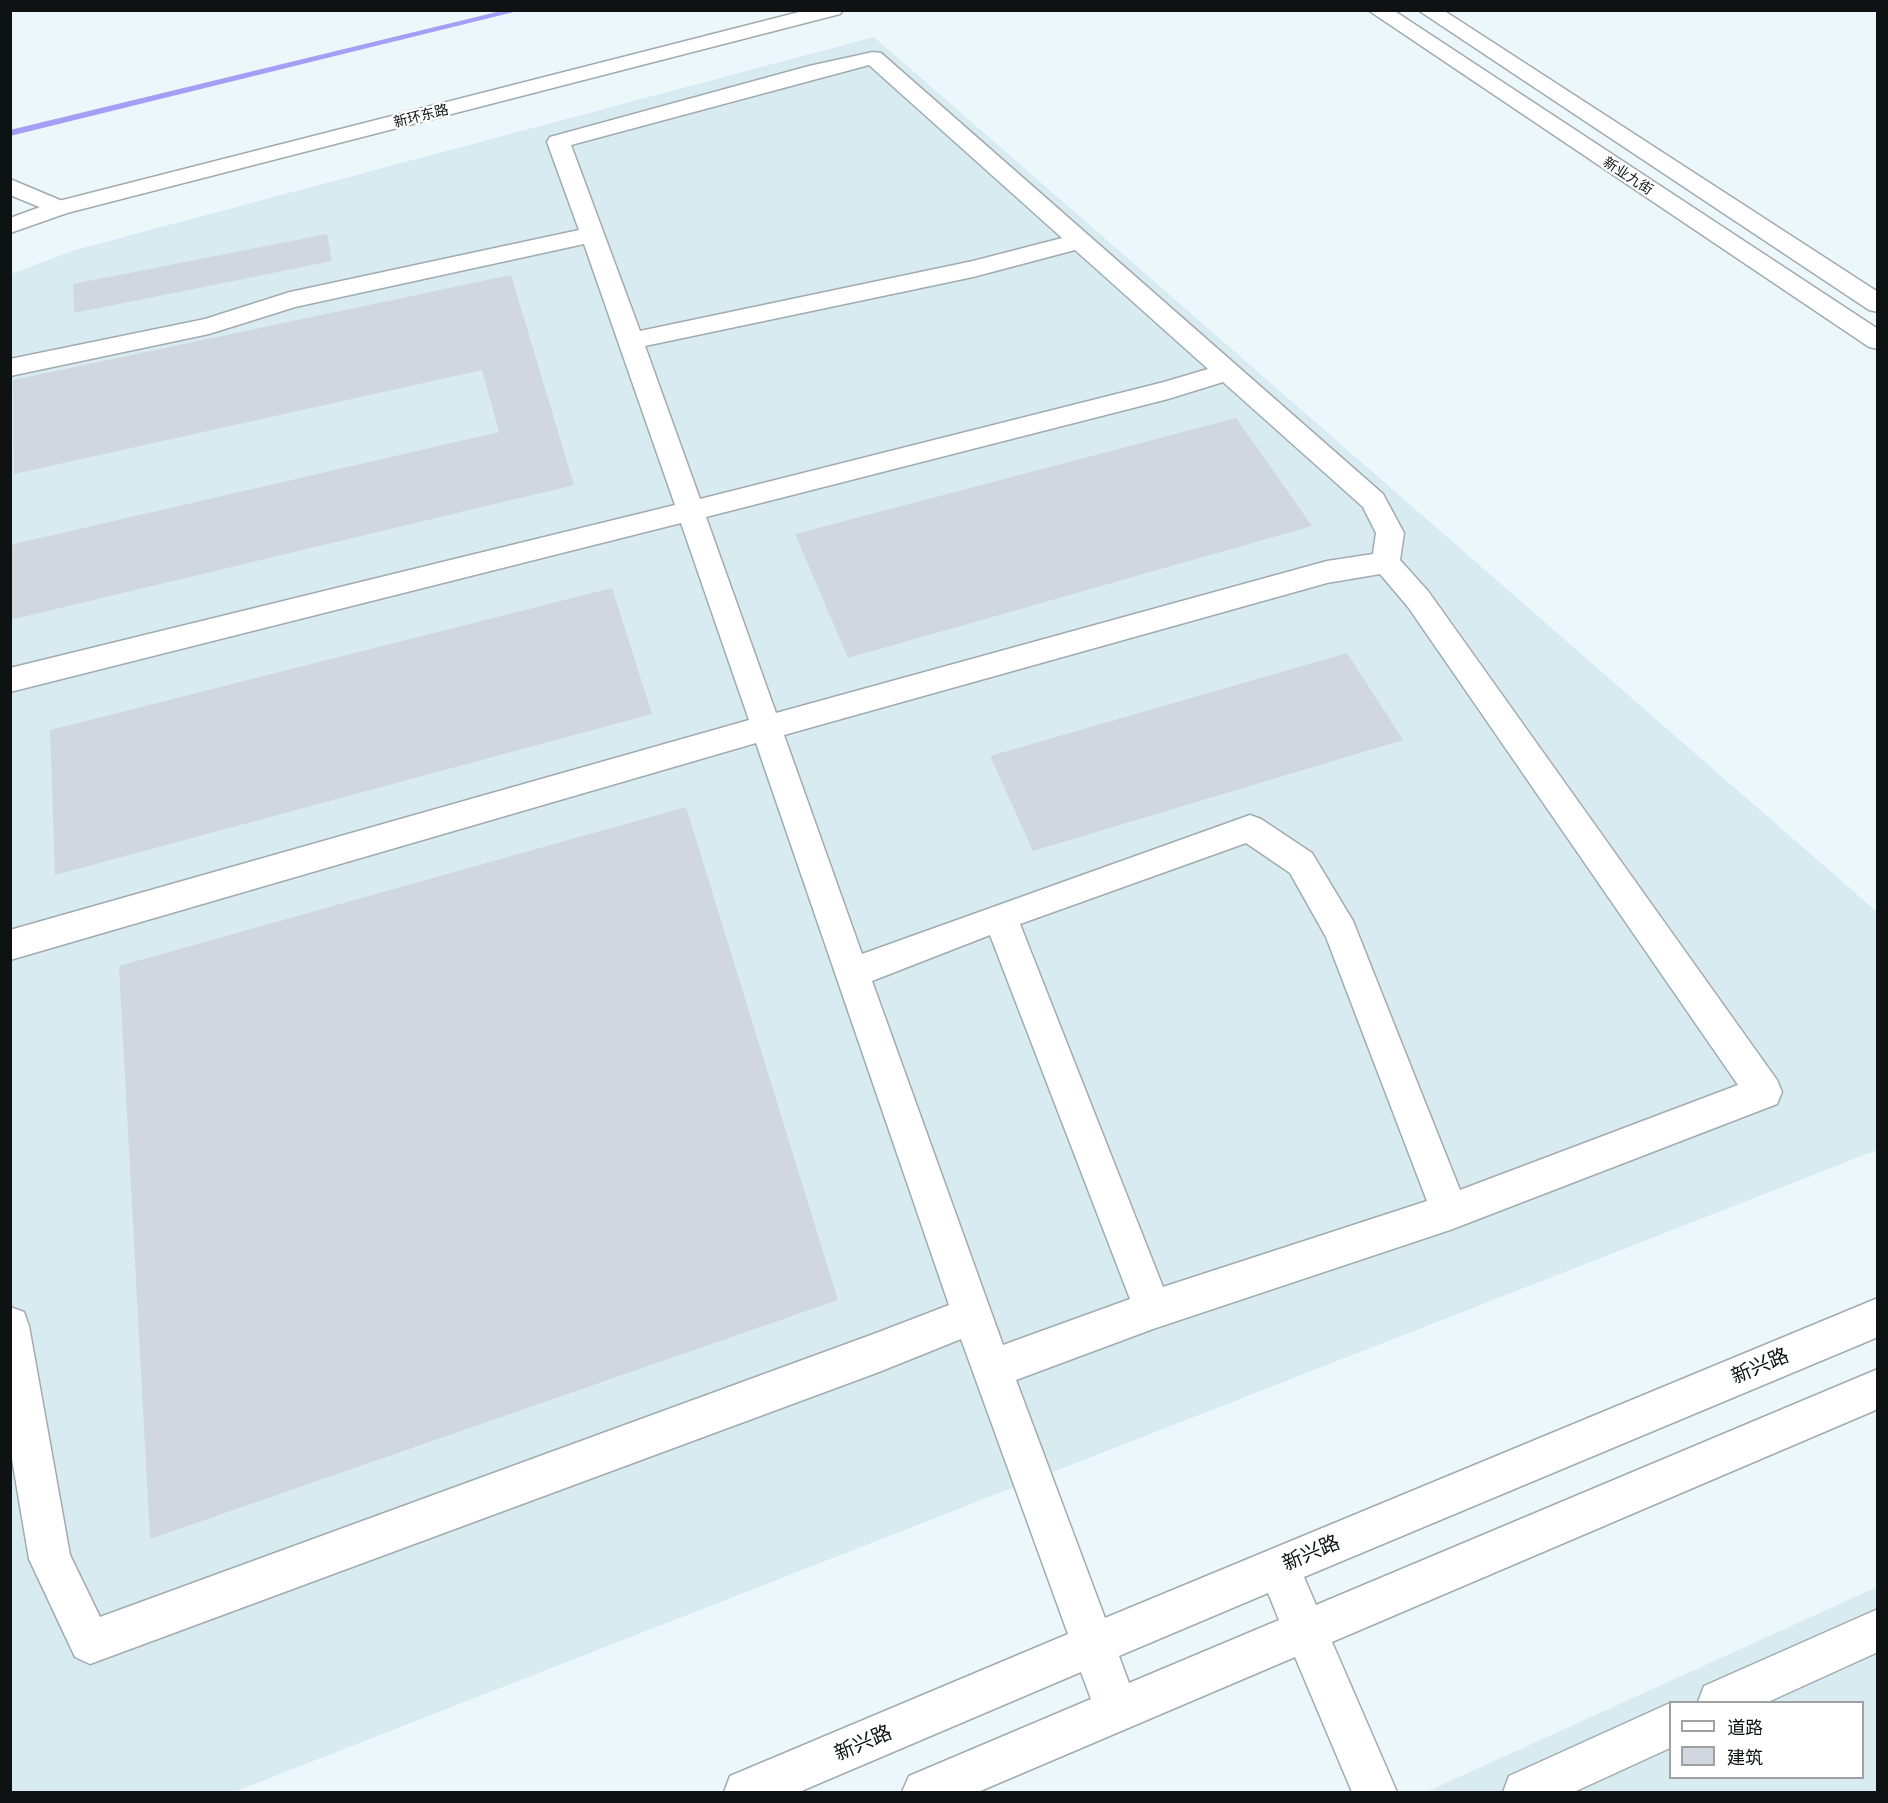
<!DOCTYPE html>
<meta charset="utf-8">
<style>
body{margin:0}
#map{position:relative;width:1888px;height:1803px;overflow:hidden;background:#ecf7fb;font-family:Lato,"Noto Sans SC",sans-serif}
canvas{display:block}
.frame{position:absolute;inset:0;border:12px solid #0e1213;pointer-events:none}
.legend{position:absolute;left:1669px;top:1701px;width:195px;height:78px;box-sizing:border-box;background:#fff;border:2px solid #9fa0a1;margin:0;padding:8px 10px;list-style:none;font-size:18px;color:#0e1213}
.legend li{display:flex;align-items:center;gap:12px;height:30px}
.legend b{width:30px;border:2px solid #9fa0a1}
</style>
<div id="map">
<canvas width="1888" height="1803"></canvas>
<div class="frame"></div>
<ul class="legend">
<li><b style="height:8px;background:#fff"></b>道路</li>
<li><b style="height:16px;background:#d1d7df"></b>建筑</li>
</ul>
</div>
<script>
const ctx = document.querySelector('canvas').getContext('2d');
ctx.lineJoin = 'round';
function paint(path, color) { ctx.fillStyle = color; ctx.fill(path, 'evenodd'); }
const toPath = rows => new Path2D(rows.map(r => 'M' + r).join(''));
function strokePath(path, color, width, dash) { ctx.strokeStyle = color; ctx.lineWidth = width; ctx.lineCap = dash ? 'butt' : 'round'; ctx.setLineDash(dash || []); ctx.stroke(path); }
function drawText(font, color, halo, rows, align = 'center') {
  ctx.font = font + ' Lato,"Noto Sans SC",sans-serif'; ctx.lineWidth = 4.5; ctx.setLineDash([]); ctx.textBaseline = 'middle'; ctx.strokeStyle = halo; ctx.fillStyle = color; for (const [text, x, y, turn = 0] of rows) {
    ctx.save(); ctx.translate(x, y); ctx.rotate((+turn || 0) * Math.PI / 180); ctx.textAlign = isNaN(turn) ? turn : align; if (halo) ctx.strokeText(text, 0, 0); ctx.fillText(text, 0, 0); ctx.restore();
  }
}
const built = toPath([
 [874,37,1877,912,1877,1150,234,1792,11,1792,11,274,75,250],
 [1877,1587,1877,1792,1426,1792],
 [1670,1702,1862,1702,1862,1778,1670,1778]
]);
const stream = toPath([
 [505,10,522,10,10,136,10,130,505,10]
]);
const building = toPath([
 [327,234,332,261,74,313,73,284],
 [511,275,574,485,10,620,10,545,499,432,482,370,14,474,13,380],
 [1236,418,1312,526,848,658,795,534],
 [612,588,652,714,55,875,50,730],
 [1347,653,1403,740,1033,851,990,756],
 [686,807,838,1300,150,1539,119,966]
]);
const minor = toPath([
 [1368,10,1393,10,1878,329,1878,349,1869,347,1368,10],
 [1418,10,1443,10,1878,292,1878,312,1869,310,1418,10],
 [873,52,881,53,1383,494,1404,533,1400,560,1428,591,1777,1080,1782,1092,1777,1104,1450,1230,1153,1329,1016,1380,1105,1618,1878,1298,1878,1337,1304,1577,1316,1605,1878,1369,1878,1409,1332,1642,1397,1792,1352,1792,1295,1657,978,1792,902,1792,909,1776,1091,1699,1081,1672,799,1792,724,1792,730,1776,1068,1634,961,1339,879,1372,90,1664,75,1657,29,1559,10,1447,10,1307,24,1312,29,1326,70,1555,100,1617,879,1332,949,1305,756,743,10,960,10,930,749,720,681,523,10,692,10,668,675,505,584,244,295,307,209,334,10,376,10,359,205,319,290,292,579,230,547,142,550,137,809,66,873,52],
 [869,65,1062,238,973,261,640,331,571,145,869,65],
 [1075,250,1208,369,1164,382,700,499,645,346,973,277,1075,250],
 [1223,382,1363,507,1376,533,1373,554,1327,561,776,713,706,517,1168,399,1223,382],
 [1380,574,1408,607,1738,1085,1460,1190,1353,921,1312,853,1261,819,1250,815,862,954,784,735,1327,583,1380,574],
 [1246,843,1290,873,1326,937,1427,1201,1163,1287,1020,924,1246,843],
 [990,935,1130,1299,1003,1345,872,981,990,935],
 [1268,1593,1279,1620,1129,1683,1119,1656,1268,1593],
 [10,179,67,203,71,208,67,213,59,215,10,195,10,179],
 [1878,1609,1878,1652,1768,1702,1698,1702,1704,1686,1878,1609],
 [1670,1703,1670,1748,1574,1792,1503,1792,1509,1776,1670,1703]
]);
const major = toPath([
 [807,10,843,10,840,14,67,213,10,233,10,218,51,203,807,10]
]);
const farStreetnames = [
 ["新环东路",421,116,-14],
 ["新业九街",1628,176,33]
];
const nearStreetnames = [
 ["新兴路",1760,1366,-23],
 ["新兴路",1311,1553,-23],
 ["新兴路",863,1743,-23]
];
paint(built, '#d8ebf1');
paint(stream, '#a39ff7');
paint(building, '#d1d7df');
strokePath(minor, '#a1abaf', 3);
strokePath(major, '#a1abaf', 3);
paint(minor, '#fff');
paint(major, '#fff');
drawText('14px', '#0e1213', '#fff', farStreetnames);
drawText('20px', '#0e1213', '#fff', nearStreetnames);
</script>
